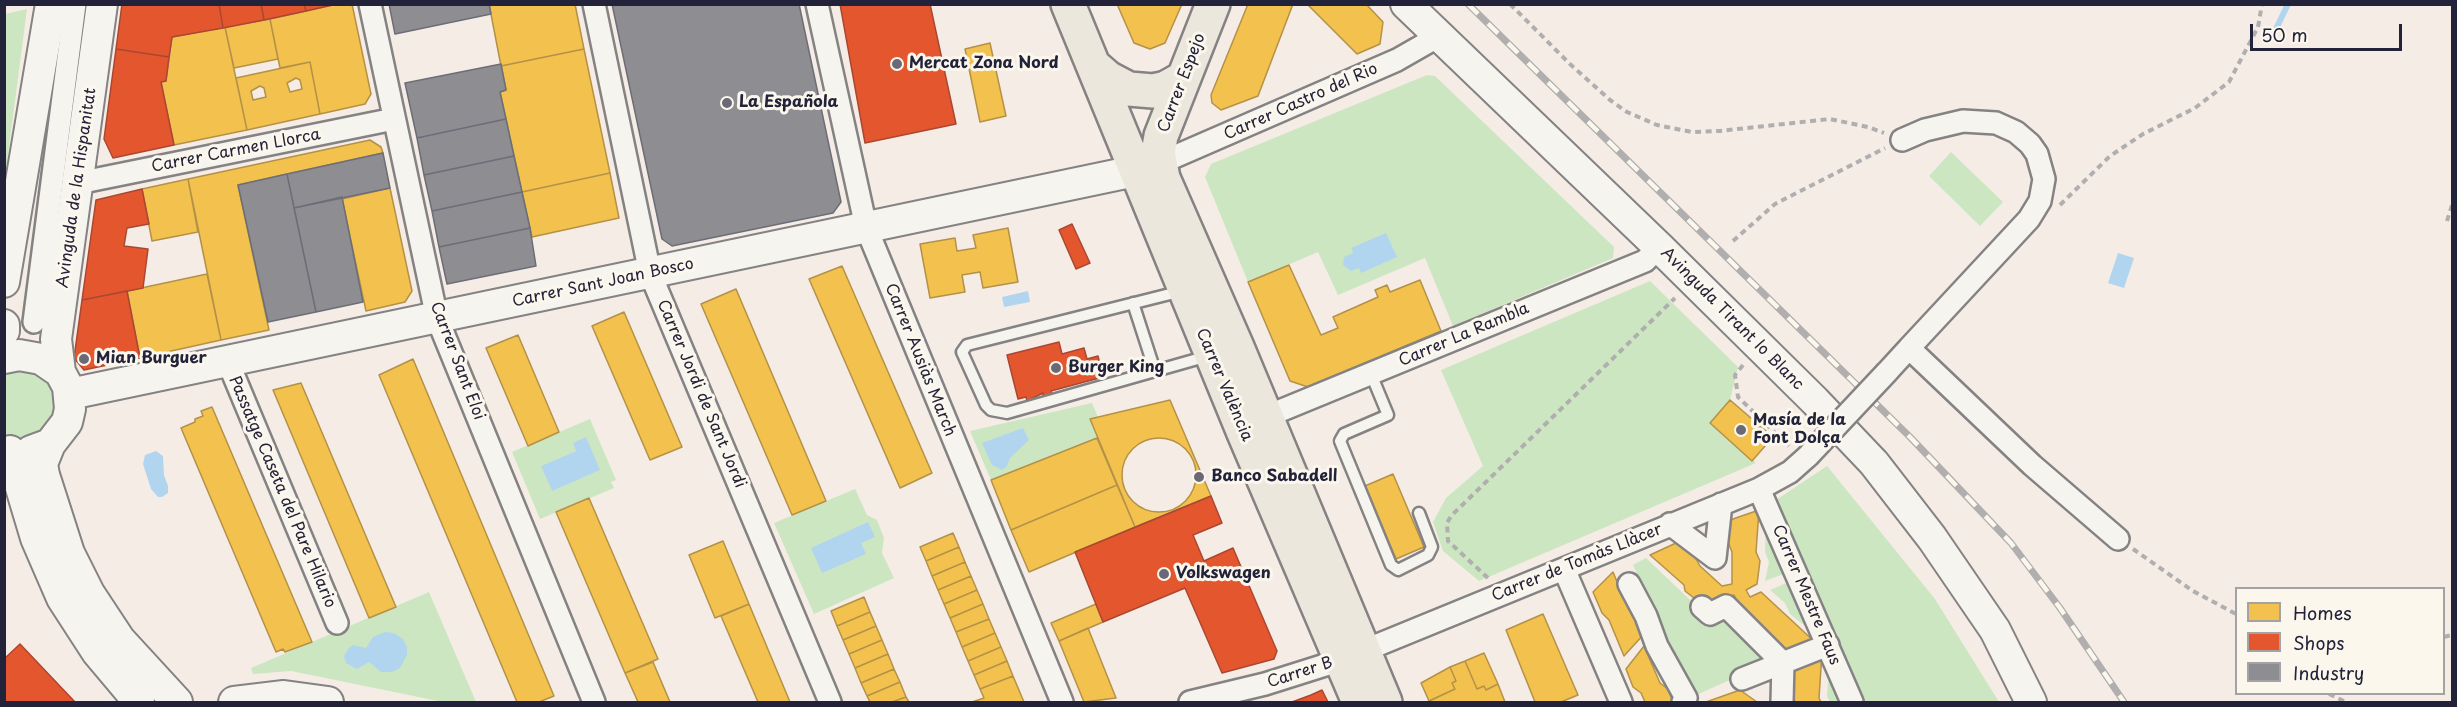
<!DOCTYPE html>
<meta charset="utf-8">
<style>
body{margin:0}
#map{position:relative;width:2457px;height:707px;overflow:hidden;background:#f5ede5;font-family:"Playpen Sans",sans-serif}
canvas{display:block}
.frame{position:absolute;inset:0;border:6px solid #22223b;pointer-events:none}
.legend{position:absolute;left:2235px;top:587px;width:210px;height:108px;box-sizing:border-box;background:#fbf7ec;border:2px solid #a4a2a5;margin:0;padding:8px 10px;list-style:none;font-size:18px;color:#22223b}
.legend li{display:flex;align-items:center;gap:12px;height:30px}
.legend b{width:30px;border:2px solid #a4a2a5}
.scale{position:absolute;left:2250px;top:24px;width:152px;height:27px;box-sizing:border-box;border:3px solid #22223b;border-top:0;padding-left:8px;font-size:18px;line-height:21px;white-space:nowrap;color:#22223b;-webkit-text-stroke:4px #fbf7ec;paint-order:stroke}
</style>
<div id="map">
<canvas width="2457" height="707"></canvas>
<div class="frame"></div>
<ul class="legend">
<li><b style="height:16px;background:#f2c14e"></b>Homes</li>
<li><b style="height:16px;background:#e4572e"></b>Shops</li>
<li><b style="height:16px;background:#8d8d92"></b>Industry</li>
</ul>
<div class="scale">50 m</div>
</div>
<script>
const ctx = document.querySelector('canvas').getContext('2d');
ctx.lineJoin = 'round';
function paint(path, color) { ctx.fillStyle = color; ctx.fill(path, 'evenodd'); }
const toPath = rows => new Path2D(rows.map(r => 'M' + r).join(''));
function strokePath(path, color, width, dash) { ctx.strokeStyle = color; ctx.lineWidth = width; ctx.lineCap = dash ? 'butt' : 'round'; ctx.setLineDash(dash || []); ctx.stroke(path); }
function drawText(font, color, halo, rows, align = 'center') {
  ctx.font = font + ' "Playpen Sans",sans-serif'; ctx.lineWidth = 6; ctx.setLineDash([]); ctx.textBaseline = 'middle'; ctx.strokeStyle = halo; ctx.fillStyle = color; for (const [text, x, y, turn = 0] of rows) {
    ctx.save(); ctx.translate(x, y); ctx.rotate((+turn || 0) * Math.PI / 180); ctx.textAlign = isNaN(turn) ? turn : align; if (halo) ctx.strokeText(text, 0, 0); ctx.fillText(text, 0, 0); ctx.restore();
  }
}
const green = toPath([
 [27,9,6,170,5,170,5,14],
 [1427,75,1435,76,1614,247,1613,258,1453,326,1425,258,1338,295,1318,252,1248,282,1205,177,1211,164],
 [1951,152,2003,202,1980,226,1929,176],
 [1650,281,1738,367,1730,400,1710,423,1756,463,1479,581,1443,551,1433,522,1446,498,1483,466,1441,370],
 [19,367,42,373,57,391,53,426,21,442,5,437,4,372],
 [1092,403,1098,417,1090,420,1097,438,991,480,970,431],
 [590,419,616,480,611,482,614,488,540,519,512,452],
 [576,451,552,491,542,466],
 [1827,466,1935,599,1999,702,1862,702,1776,500],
 [855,489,867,515,877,520,884,538,882,553,894,578,814,614,774,523],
 [1766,522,1786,573,1765,581,1769,562,1765,552],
 [1646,558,1708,617,1725,614,1754,643,1766,664,1694,696,1663,644,1659,617,1633,565],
 [1791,581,1815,634,1790,614,1785,603,1770,590],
 [429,592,476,702,443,702,291,671,253,674,251,668],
 [1829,670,1842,702,1830,702,1827,696]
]);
const water = toPath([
 [1386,233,1397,257,1361,273,1359,268,1351,271,1343,265,1344,257,1353,253,1351,248],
 [2118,253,2134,258,2124,288,2108,283],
 [1028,291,1030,302,1004,307,1002,297],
 [1023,428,1029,440,1010,458,1007,466,1002,470,992,465,982,443],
 [586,437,600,470,552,491,541,466,576,451,573,443],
 [156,451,163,456,164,475,168,486,168,493,162,497,158,497,151,489,143,464,145,455],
 [868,522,875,537,861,543,866,554,822,573,811,548],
 [385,632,394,633,403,639,407,647,407,655,400,668,392,672,381,672,369,662,357,669,346,663,344,656,348,649,353,645,366,648,373,637]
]);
const homes = toPath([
 [337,4,352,4,371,94,365,104,320,114,310,62,280,68,270,19,337,4],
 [489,4,575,4,584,49,501,66,489,4],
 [1117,4,1182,4,1165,43,1150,49,1134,43,1117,4],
 [1248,4,1293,4,1258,96,1221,110,1212,103,1211,95,1248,4],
 [1307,4,1366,4,1383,22,1380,44,1357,54,1307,4],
 [270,19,278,59,234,68,225,27,270,19],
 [225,27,247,130,174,145,161,82,166,81,172,37,225,27],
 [990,43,1006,116,980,122,965,49,990,43],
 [584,49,610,173,522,192,500,92,506,90,501,66,584,49],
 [310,62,320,114,247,130,236,78,310,62],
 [296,78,300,80,302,89,290,92,287,83,296,78],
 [260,86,264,88,266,97,253,100,251,91,260,86],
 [370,140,381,147,383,153,238,185,269,330,221,340,188,179,370,140],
 [610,173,619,218,532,237,522,192,610,173],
 [188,179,198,232,152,241,142,189,188,179],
 [390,188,412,291,405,302,366,311,342,199,390,188],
 [1008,228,1018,282,983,288,980,272,962,275,965,292,930,298,920,244,955,238,957,251,976,248,973,235,1008,228],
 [1289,265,1321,335,1338,328,1333,317,1378,297,1375,290,1387,285,1390,292,1420,280,1441,331,1308,387,1290,381,1248,282,1289,265],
 [842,266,932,473,900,488,809,279,842,266],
 [207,274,221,340,140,358,127,291,207,274],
 [736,289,826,501,792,515,701,304,736,289],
 [624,312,682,447,650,460,592,326,624,312],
 [518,335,559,432,528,446,486,348,518,335],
 [413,359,554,696,539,702,517,702,379,375,413,359],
 [301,383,396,607,369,618,273,390,301,383],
 [1170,400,1211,496,1135,527,1090,419,1170,400],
 [1730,400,1773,437,1752,461,1710,423,1730,400],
 [212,407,312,642,285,652,283,649,276,652,181,428,195,422,195,419,203,416,201,411,212,407],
 [1097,438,1117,485,1011,530,991,480,1097,438],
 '1122 475a37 37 0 1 1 74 0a37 37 0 1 1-74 0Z',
 [1393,474,1424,547,1396,559,1365,486,1393,474],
 [1117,485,1135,527,1029,572,1011,530,1117,485],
 [589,498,658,659,625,673,556,512,589,498],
 [1759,510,1756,552,1760,561,1757,584,1746,590,1750,597,1761,592,1816,643,1789,657,1732,605,1738,603,1734,595,1708,609,1685,591,1684,585,1650,555,1676,543,1695,557,1700,566,1722,586,1732,584,1732,552,1728,542,1730,520,1759,510],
 [953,533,959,547,926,561,920,547,953,533],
 [723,541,749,604,715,618,689,555,723,541],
 [959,547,965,562,932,576,926,561,959,547],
 [965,562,971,576,938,590,932,576,965,562],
 [1613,572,1628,608,1637,614,1644,634,1624,656,1609,620,1602,613,1593,592,1613,572],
 [971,576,977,590,944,604,938,590,971,576],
 [977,590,983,604,950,618,944,604,977,590],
 [864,597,870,612,837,626,831,611,864,597],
 [749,604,790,702,758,702,721,616,749,604],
 [983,604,989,619,956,632,950,618,983,604],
 [1096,604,1103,622,1059,641,1051,623,1096,604],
 [870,612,876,626,843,640,837,626,870,612],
 [1543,614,1578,695,1561,702,1535,702,1506,630,1543,614],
 [989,619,995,633,962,647,956,632,989,619],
 [876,626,882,640,849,654,843,640,876,626],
 [1088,628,1116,698,1084,702,1059,641,1088,628],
 [995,633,1001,647,968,661,962,647,995,633],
 [882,640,888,654,855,668,849,654,882,640],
 [1644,646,1660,683,1668,689,1673,702,1645,702,1641,693,1633,687,1626,669,1644,646],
 [1001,647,1007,661,974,675,968,661,1001,647],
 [1484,653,1498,684,1486,690,1484,686,1477,689,1465,661,1484,653],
 [1822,653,1819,698,1821,702,1795,702,1791,689,1794,664,1822,653],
 [888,654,894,669,861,683,855,668,888,654],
 [1007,661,1013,676,980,689,974,675,1007,661],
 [1465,661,1477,689,1484,686,1486,690,1498,684,1505,702,1427,702,1455,689,1452,683,1456,681,1450,667,1465,661],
 [653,662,670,702,638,702,625,673,653,662],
 [1450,667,1456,681,1452,683,1455,689,1429,701,1421,683,1450,667],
 [894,669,900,682,867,696,861,683,894,669],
 [1013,676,1024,702,972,702,984,698,980,689,1013,676],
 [900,682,906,697,892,702,870,702,867,696,900,682],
 [1740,690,1757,702,1706,702,1740,690],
 [906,697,909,702,892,702,906,697]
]);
const shops = toPath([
 [122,4,219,4,223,28,172,37,169,57,116,49,122,4],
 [219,4,261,4,264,20,223,28,219,4],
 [261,4,304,4,306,11,264,20,261,4],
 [304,4,337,4,306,11,304,4],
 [840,4,930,4,956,124,865,143,840,4],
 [116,49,169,57,166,81,161,82,174,145,113,158,104,139,116,49],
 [142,189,149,224,127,228,124,246,148,249,143,288,82,300,96,200,142,189],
 [1072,224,1090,263,1076,269,1059,230,1072,224],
 [127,291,140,358,84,370,74,358,82,300,127,291],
 [1059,342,1062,354,1084,348,1087,359,1098,356,1103,377,1051,391,1052,394,1043,397,1043,393,1027,401,1026,397,1018,399,1007,355,1059,342],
 [1211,496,1222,523,1193,535,1204,561,1233,548,1277,651,1274,659,1222,673,1185,588,1103,622,1075,552,1211,496],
 [20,644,75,702,4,702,4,659,20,644],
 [1322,690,1328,702,1292,702,1311,695,1322,690]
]);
const industry = toPath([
 [389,4,489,4,491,14,395,34,389,4],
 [612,4,799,4,841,202,833,213,672,246,662,239,612,4],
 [501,64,506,90,500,92,506,119,417,138,405,83,501,64],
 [506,119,514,156,424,175,417,138,506,119],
 [383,153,390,188,294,208,287,174,383,153],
 [514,156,522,192,432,211,424,175,514,156],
 [287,174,316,312,268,322,238,185,287,174],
 [522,192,530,228,439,247,432,211,522,192],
 [342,197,363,302,316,312,294,208,342,197],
 [530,228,536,266,447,284,439,247,530,228]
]);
const stream = toPath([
 [2277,27,2288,4]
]);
const path = toPath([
 [1510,4,1570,64,1610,100,1627,112,1657,125,1692,132,1719,131,1830,119,1868,127,1884,133],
 [2060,205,2110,156,2143,134,2195,108,2229,82,2258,27,2262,4],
 [2447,221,2452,205],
 [1733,241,1775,204,1885,148],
 [1743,365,1735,375,1738,397,1789,446],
 [2133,549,2193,591,2236,614],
 [1488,578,1448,541,1447,523,1451,516,1675,298],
 [2444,637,2452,635],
 [2329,694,2346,702]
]);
const lane = toPath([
 [1182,291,967,345,962,352,986,405,991,410,1007,413,1208,356],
 [1133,303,1155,371],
 [1371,374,1388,415,1344,434,1340,441,1391,565,1398,570,1428,555,1432,547,1419,513]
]);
const street = toPath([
 [370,4,437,318,594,702],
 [594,4,650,273,830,702],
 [817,4,866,227,1062,702],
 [1902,140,1925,130,1963,121,1996,123,2016,132,2030,144,2037,154,2044,179,2040,201,2029,219,1909,348],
 [1151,167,1397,60,1439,36],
 [78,183,394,119],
 [34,322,75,4],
 [228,362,337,623],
 [1887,372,1909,348,2032,465,2118,539],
 [1265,417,1645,261,1659,247],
 [1759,489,1852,702],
 [1670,524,1715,558,1721,504],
 [1564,569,1621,702],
 [1629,584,1646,616,1657,646,1686,698,1683,702],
 [1702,607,1710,614,1726,606,1783,663,1782,702],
 [1742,679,1828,645],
 [1190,702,1265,684,1341,660,1759,489,1790,472,1808,456]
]);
const secondary = toPath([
 [1406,4,1659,247,1815,401,1874,463,1932,538,1995,630,2031,702],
 [4,282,51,4],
 [4,325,4,331],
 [4,358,19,355,41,359,60,372,68,387,70,409,67,422,50,444,31,451],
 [60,372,56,339,102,4],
 [70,394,1135,171],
 [50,444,42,464,44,475,69,553,89,593,120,640,177,702],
 [10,451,36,538,62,598,97,652,139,702],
 [234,702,284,696,328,702]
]);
const primary = toPath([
 [1068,4,1244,433,1359,702],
 [1213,4,1161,136,1158,153,1163,178,1237,347,1385,702],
 [1093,65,1108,78,1129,89,1153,91,1166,88,1182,79]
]);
const rail = toPath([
 [1468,4,1910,437,2011,543,2060,608,2124,702]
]);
const streetBridge = toPath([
 [1808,456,1887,372]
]);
const markers = [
 [897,64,6,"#6c6976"],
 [727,103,6,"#6c6976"],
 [84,359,6,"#6c6976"],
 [1056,368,6,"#6c6976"],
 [1741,430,6,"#6c6976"],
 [1199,477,6,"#6c6976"],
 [1164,574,6,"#6c6976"]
];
const poiNames = [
 ["Mercat Zona Nord",909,64],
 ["La Española",739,103],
 ["Mian Burguer",96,359],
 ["Burger King",1068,368],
 ["Masía de la",1753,421],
 ["Font Dolça",1753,439],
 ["Banco Sabadell",1211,477],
 ["Volkswagen",1176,574]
];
const streetNames = [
 ["Carrer Espejo",1182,83,-69],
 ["Carrer Castro del Rio",1301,102,-24],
 ["Carrer Carmen Llorca",236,151,-11],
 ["Avinguda de la Hispanitat",77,188,-82],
 ["Carrer Sant Joan Bosco",603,283,-12],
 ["Avinguda Tirant lo Blanc",1732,319,45],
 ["Carrer La Rambla",1464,335,-23],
 ["Carrer Ausiàs March",920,360,68],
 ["Carrer Sant Eloi",457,361,69],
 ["Carrer València",1224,385,67],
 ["Carrer Jordi de Sant Jordi",701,394,67],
 ["Passatge Caseta del Pare Hilario",282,492,67],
 ["Carrer de Tomàs Llàcer",1577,563,-22],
 ["Carrer Mestre Faus",1806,595,67],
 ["Carrer B",1300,673,-18]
];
paint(green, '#cce6c1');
paint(water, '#b2d5ef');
paint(homes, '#f2c14e');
strokePath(homes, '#b49148', 1.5);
paint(shops, '#e4572e');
strokePath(shops, '#aa4732', 1.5);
paint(industry, '#8d8d92');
strokePath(industry, '#6d6d78', 1.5);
strokePath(stream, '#b2d5ef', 6);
strokePath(lane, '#858283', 15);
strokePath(street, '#858283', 26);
strokePath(secondary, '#858283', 34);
strokePath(primary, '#858283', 38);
strokePath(path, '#b0aeae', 4, [6, 4.5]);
strokePath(lane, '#f6f4ef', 10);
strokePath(street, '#f6f4ef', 21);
strokePath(secondary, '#f6f4ef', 30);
strokePath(primary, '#ece7dc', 33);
strokePath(rail, '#b0aeae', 7);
strokePath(rail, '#fbf7ec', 4.5, [14]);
strokePath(streetBridge, '#858283', 26, []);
strokePath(streetBridge, '#f6f4ef', 21);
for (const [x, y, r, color] of markers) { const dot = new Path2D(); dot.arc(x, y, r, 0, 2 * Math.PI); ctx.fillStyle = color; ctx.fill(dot); strokePath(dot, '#fbf7ec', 2); }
drawText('bold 16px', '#22223b', '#fbf7ec', poiNames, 'left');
drawText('16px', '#22223b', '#fbf7ec', streetNames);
</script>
